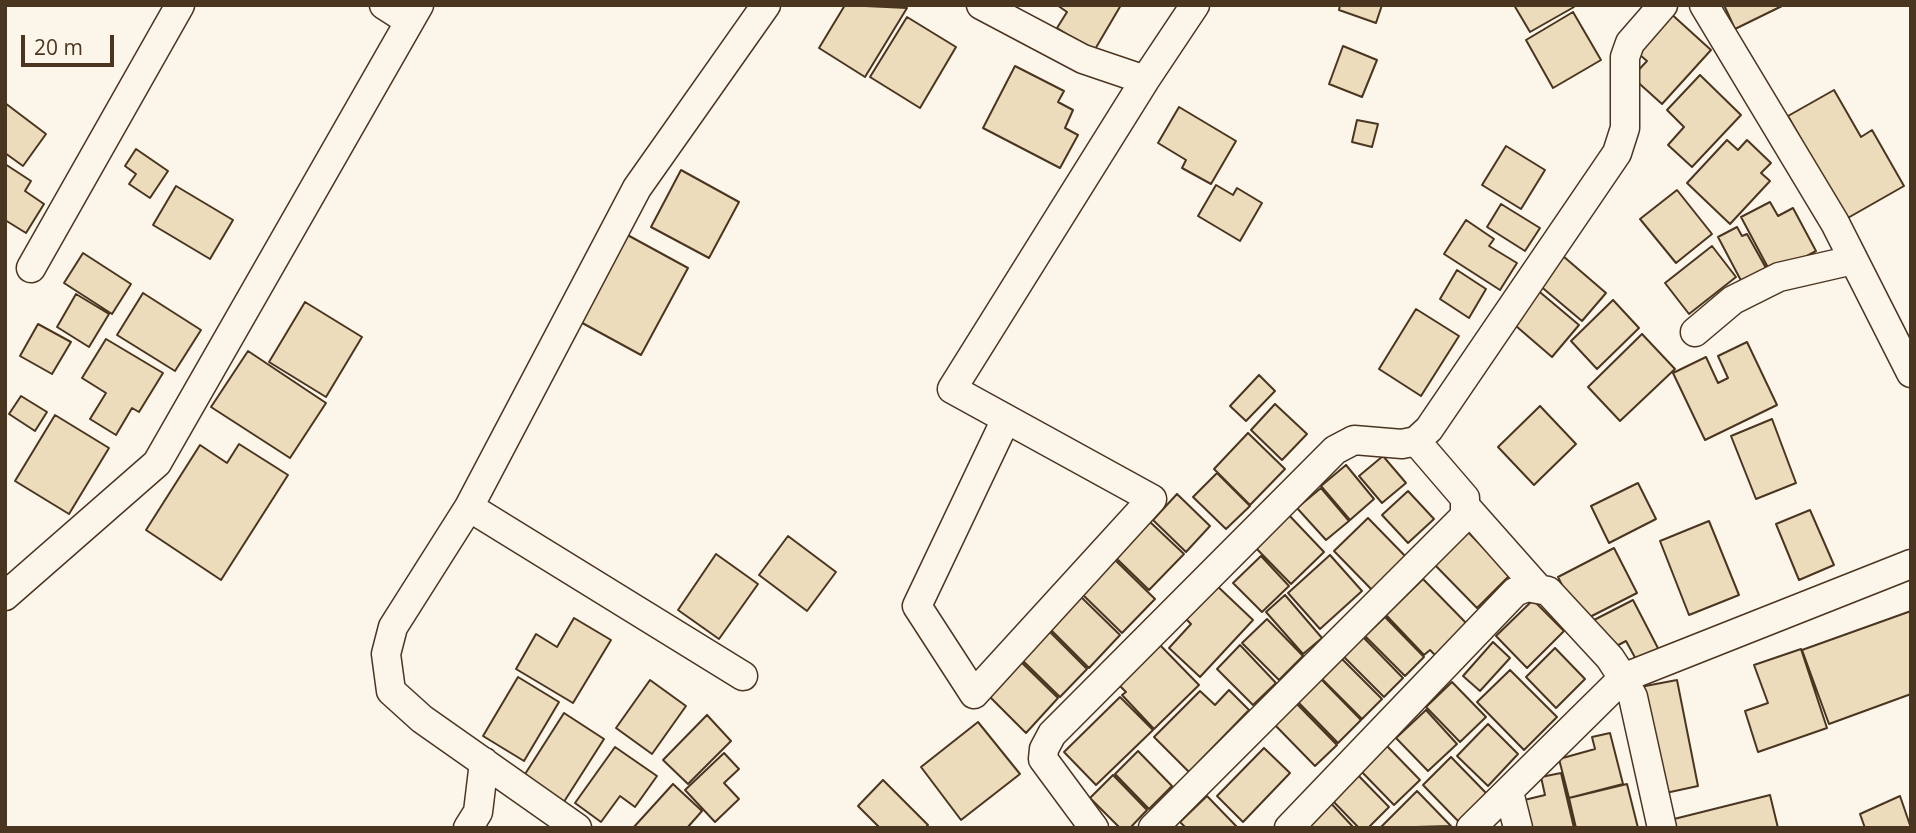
<!DOCTYPE html>
<style>
body{margin:0}
#map{position:relative;width:1916px;height:833px;overflow:hidden;background:#fbf6e9;font-family:"Open Sans",sans-serif}
canvas{display:block}
.frame{position:absolute;inset:0;border:7px solid #4a3520;pointer-events:none}
.scale{position:absolute;left:21px;top:35px;width:93px;height:32px;box-sizing:border-box;border:4px solid #4a3520;border-top:0;padding-left:9px;font-size:21px;line-height:24px;white-space:nowrap;color:#4a3520;-webkit-text-stroke:5px #fbf6e9;paint-order:stroke}
</style>
<div id="map">
<canvas width="1916" height="833"></canvas>
<div class="frame"></div>
<div class="scale">20 m</div>
</div>
<script>
const ctx = document.querySelector('canvas').getContext('2d');
ctx.lineJoin = 'round';
function paint(path, color) { ctx.fillStyle = color; ctx.fill(path, 'evenodd'); }
const toPath = rows => new Path2D(rows.map(r => 'M' + r).join(''));
function strokePath(path, color, width, dash) { ctx.strokeStyle = color; ctx.lineWidth = width; ctx.lineCap = dash ? 'butt' : 'round'; ctx.setLineDash(dash || []); ctx.stroke(path); }
const building = toPath([
 [845,5,907,8,865,77,819,48,845,5],
 [1121,5,1094,51,1057,28,1067,12,1057,5,1121,5],
 [1340,5,1382,5,1376,23,1339,10,1340,5],
 [1514,5,1573,5,1574,7,1530,32,1514,5],
 [1724,5,1784,5,1735,29,1724,5],
 [1668,11,1711,50,1662,104,1632,77,1647,61,1633,49,1668,11],
 [1573,12,1601,60,1553,88,1526,40,1573,12],
 [907,17,956,47,920,108,870,77,907,17],
 [1343,46,1377,60,1362,97,1329,84,1343,46],
 [1015,66,1064,91,1058,102,1073,110,1065,128,1078,135,1060,168,983,128,1015,66],
 [1700,75,1741,115,1692,167,1668,145,1684,127,1667,110,1700,75],
 [1834,90,1861,137,1872,130,1904,186,1846,219,1788,116,1834,90],
 [5,103,46,134,23,166,5,153,5,103],
 [1179,107,1236,141,1211,184,1182,168,1186,160,1158,143,1179,107],
 [1357,120,1378,124,1372,147,1352,142,1357,120],
 [1727,140,1738,150,1747,140,1771,163,1761,173,1770,181,1730,224,1687,183,1727,140],
 [1506,146,1545,170,1521,209,1482,185,1506,146],
 [136,149,168,171,150,198,129,184,136,174,125,166,136,149],
 [5,164,31,181,25,191,44,204,26,233,5,220,5,164],
 [681,170,739,202,709,258,651,227,681,170],
 [1216,185,1233,195,1237,188,1262,203,1240,241,1198,216,1216,185],
 [176,186,233,220,210,259,153,225,176,186],
 [1677,190,1712,234,1676,263,1640,219,1677,190],
 [1770,202,1778,216,1793,208,1816,251,1772,275,1741,217,1770,202],
 [1501,204,1540,228,1525,251,1487,227,1501,204],
 [1466,220,1494,239,1489,246,1517,263,1500,290,1444,254,1466,220],
 [1737,227,1742,236,1747,234,1771,277,1746,290,1718,237,1737,227],
 [622,232,688,268,641,355,575,319,622,232],
 [1712,246,1736,277,1689,314,1665,283,1712,246],
 [1556,250,1606,293,1582,321,1532,279,1556,250],
 [83,253,131,284,112,314,64,283,83,253],
 [1457,270,1486,289,1469,318,1440,299,1457,270],
 [1535,288,1579,325,1552,357,1509,320,1535,288],
 [143,293,201,330,175,371,117,335,143,293],
 [76,294,109,314,89,347,57,327,76,294],
 [1613,300,1639,328,1597,369,1571,341,1613,300],
 [305,302,362,337,326,397,269,362,305,302],
 [1416,309,1459,336,1421,396,1379,369,1416,309],
 [38,324,71,342,52,374,20,356,38,324],
 [1642,334,1675,369,1620,421,1588,387,1642,334],
 [106,339,163,373,139,412,132,408,116,435,90,419,106,393,82,378,106,339],
 [1747,342,1777,405,1705,440,1673,373,1706,357,1718,383,1728,378,1718,356,1747,342],
 [248,351,326,403,290,458,211,407,248,351],
 [1259,375,1275,391,1246,421,1230,406,1259,375],
 [21,396,47,412,35,431,9,414,21,396],
 [1275,404,1307,434,1282,460,1251,430,1275,404],
 [1540,406,1576,444,1534,485,1498,447,1540,406],
 [55,415,109,448,69,514,15,481,55,415],
 [1772,419,1796,483,1756,499,1731,436,1772,419],
 [1248,433,1285,469,1250,505,1214,469,1248,433],
 [239,444,288,475,221,580,146,530,200,445,227,463,239,444],
 [1383,456,1406,483,1382,503,1359,476,1383,456],
 [1346,465,1374,499,1350,520,1321,486,1346,465],
 [1217,473,1250,506,1226,529,1193,497,1217,473],
 [1638,483,1656,519,1609,543,1591,506,1638,483],
 [1321,488,1349,521,1326,540,1297,508,1321,488],
 [1408,491,1434,519,1408,543,1382,515,1408,491],
 [1177,494,1210,526,1186,552,1153,520,1177,494],
 [1810,510,1834,565,1799,580,1776,524,1810,510],
 [1286,512,1324,552,1291,584,1252,544,1286,512],
 [1368,518,1408,559,1374,592,1334,551,1368,518],
 [1149,521,1184,554,1149,590,1115,557,1149,521],
 [1709,521,1739,595,1689,615,1660,541,1709,521],
 [1467,531,1510,575,1477,608,1434,564,1467,531],
 [788,536,836,572,807,611,759,575,788,536],
 [1614,548,1637,593,1580,622,1558,577,1614,548],
 [716,554,758,584,719,639,678,610,716,554],
 [1330,555,1362,591,1320,629,1288,593,1330,555],
 [1261,556,1289,586,1262,612,1233,583,1261,556],
 [1113,558,1155,599,1122,633,1080,592,1113,558],
 [1423,579,1469,626,1437,657,1430,650,1424,655,1386,615,1423,579],
 [1214,583,1253,620,1200,677,1169,648,1191,624,1183,616,1214,583],
 [1078,594,1120,635,1089,668,1047,626,1078,594],
 [1285,595,1322,638,1303,654,1266,612,1285,595],
 [1533,600,1564,631,1527,668,1496,636,1533,600],
 [1633,600,1660,652,1638,663,1626,641,1607,651,1592,621,1633,600],
 [1911,611,1911,694,1829,724,1802,650,1911,611],
 [1385,617,1424,657,1405,676,1365,636,1385,617],
 [574,618,611,640,573,703,516,669,536,634,557,647,574,618],
 [1267,619,1303,656,1279,680,1242,643,1267,619],
 [1046,628,1087,669,1060,697,1019,657,1046,628],
 [1363,637,1403,678,1384,697,1344,657,1363,637],
 [1157,642,1199,685,1154,729,1122,695,1126,692,1116,682,1157,642],
 [1493,642,1510,658,1480,691,1463,676,1493,642],
 [1240,645,1276,683,1253,705,1217,669,1240,645],
 [1555,648,1585,679,1556,708,1526,677,1555,648],
 [1801,649,1827,728,1758,752,1745,711,1768,703,1754,665,1801,649],
 [1018,659,1058,698,1026,733,986,693,1018,659],
 [1342,659,1382,699,1362,719,1322,679,1342,659],
 [1510,670,1557,717,1524,750,1477,702,1510,670],
 [518,677,559,702,524,761,483,736,518,677],
 [1321,679,1361,720,1338,743,1298,702,1321,679],
 [650,680,686,706,652,754,616,728,650,680],
 [1677,680,1698,786,1661,794,1640,687,1677,680],
 [1452,682,1486,717,1460,742,1426,707,1452,682],
 [1229,690,1249,710,1189,772,1154,737,1200,691,1215,705,1229,690],
 [1120,697,1153,730,1096,785,1064,752,1120,697],
 [1296,703,1337,745,1315,766,1274,724,1296,703],
 [1426,710,1457,744,1428,771,1396,738,1426,710],
 [564,713,604,739,560,808,520,782,564,713],
 [707,715,731,741,688,784,663,760,707,715],
 [978,722,1020,774,961,820,921,767,978,722],
 [1488,724,1518,754,1488,786,1457,756,1488,724],
 [1610,733,1623,784,1569,798,1559,759,1595,749,1592,737,1610,733],
 [1385,744,1420,780,1394,805,1359,769,1385,744],
 [615,747,657,776,635,807,620,796,601,822,575,803,615,747],
 [1264,748,1290,773,1243,822,1217,796,1264,748],
 [1138,751,1172,786,1149,809,1115,774,1138,751],
 [724,753,739,769,724,783,739,799,715,822,685,790,724,753],
 [1451,757,1488,795,1460,823,1423,785,1451,757],
 [1355,772,1389,807,1368,828,1359,828,1329,797,1355,772],
 [1561,773,1574,828,1526,828,1520,801,1545,795,1541,777,1561,773],
 [1113,775,1147,810,1130,828,1120,828,1090,798,1113,775],
 [883,780,928,825,925,828,880,828,858,806,883,780],
 [673,784,702,811,687,828,633,828,673,784],
 [1627,784,1638,828,1576,828,1569,798,1627,784],
 [1417,791,1451,826,1380,828,1417,791],
 [1770,795,1778,828,1672,828,1670,820,1770,795],
 [1207,796,1237,827,1236,828,1186,828,1180,822,1207,796],
 [1900,796,1911,828,1865,828,1860,814,1900,796],
 [1327,799,1354,828,1298,828,1327,799]
]);
const minor = toPath([
 [384,5,409,21],
 [981,5,1083,59,1145,80,1195,5],
 [1704,5,1835,223,1911,373],
 [31,268,180,5],
 [1695,332,1733,300,1779,277,1853,260],
 [1006,419,917,606,974,694,1152,499,952,389,1145,80],
 [469,507,743,676],
 [1467,508,1537,587],
 [5,596,157,463,419,5],
 [1509,792,1518,828],
 [468,828,478,812,484,762],
 [577,828,422,719,391,691,386,654,393,627,469,507,637,188,766,5],
 [1094,828,1043,759,1044,749,1052,734,1335,450,1354,440,1402,444,1416,441,1429,429,1617,153,1625,128,1625,57,1630,43,1663,5],
 [1153,828,1465,516,1465,498,1416,441],
 [1289,828,1515,592,1527,587,1548,591,1610,658,1623,678,1633,697,1662,828],
 [1471,828,1623,678,1911,564]
]);
paint(building, '#ecdcbc');
strokePath(building, '#4a3520', 2);
strokePath(minor, '#4a3520', 31);
strokePath(minor, '#fbf6e9', 28);
</script>
